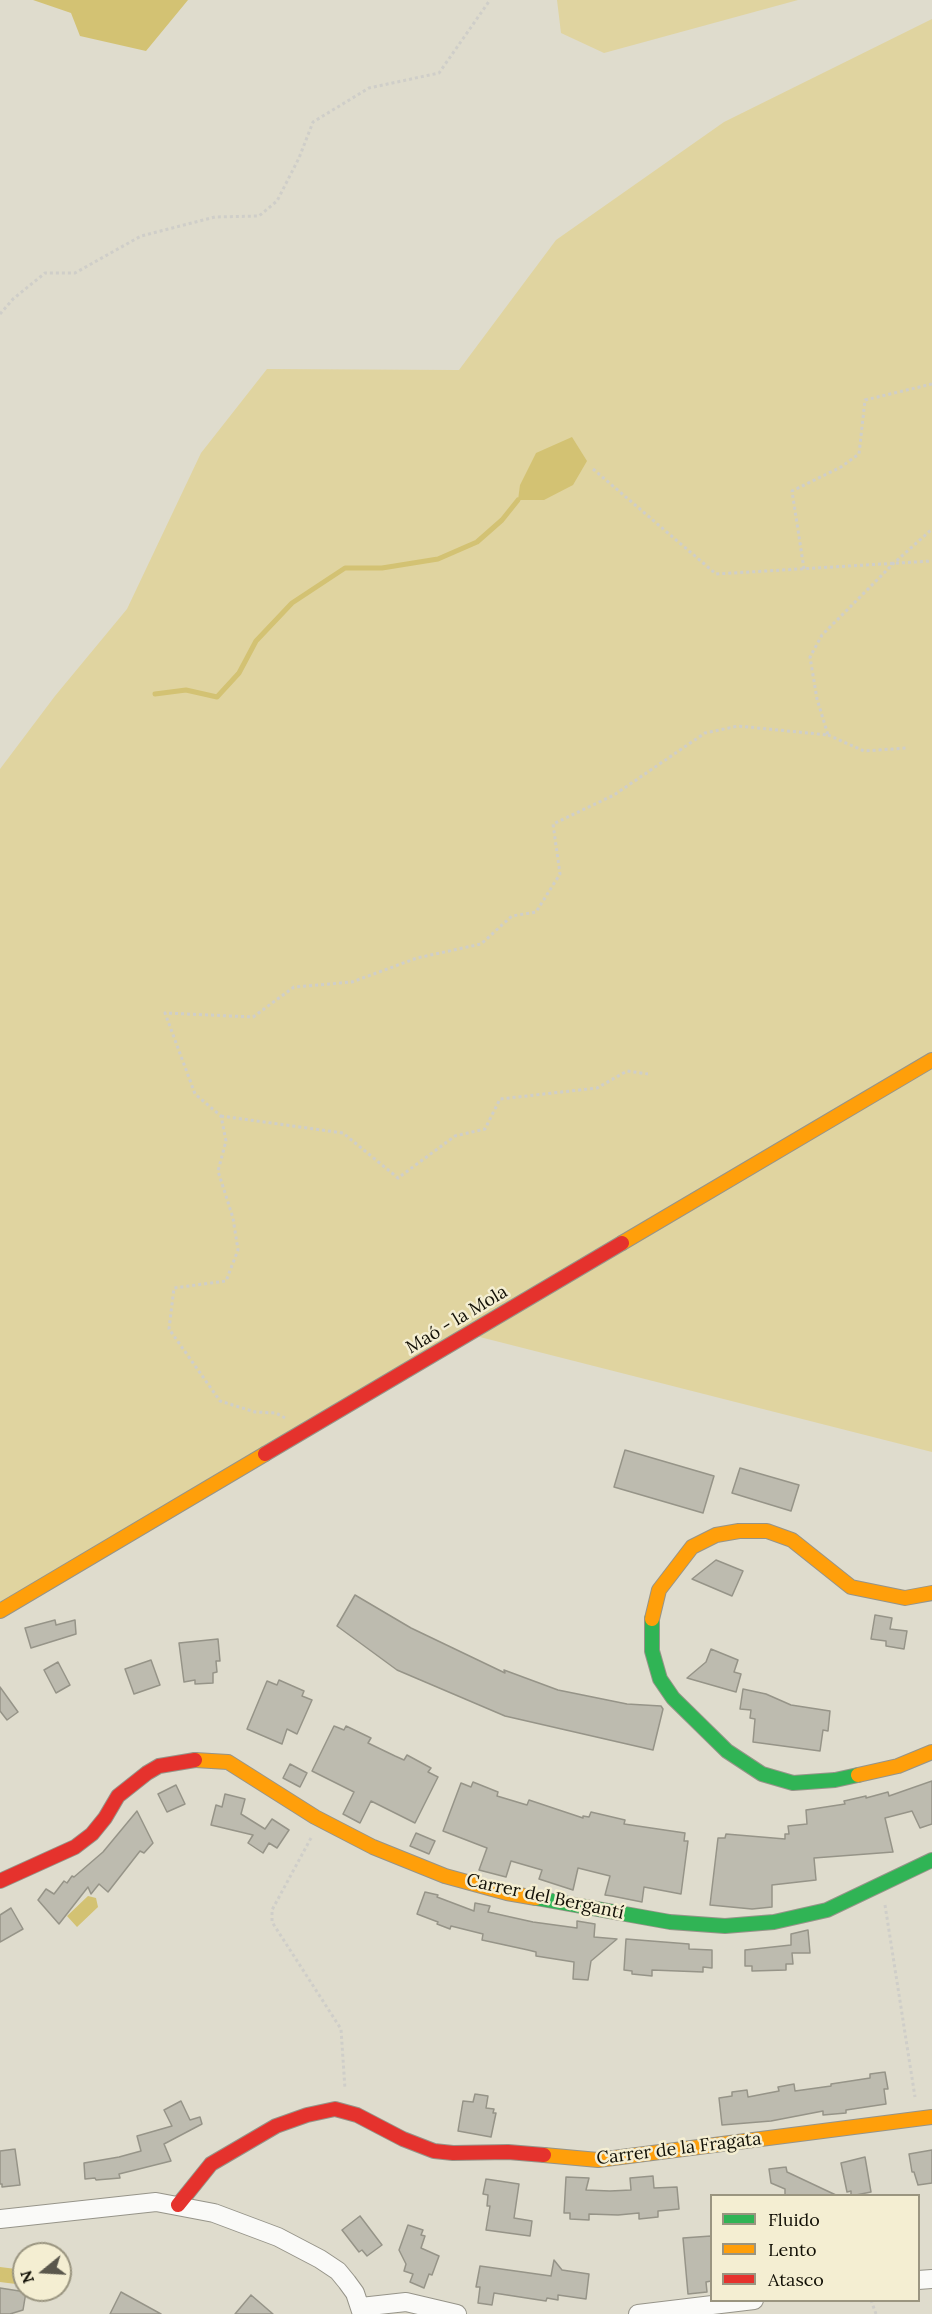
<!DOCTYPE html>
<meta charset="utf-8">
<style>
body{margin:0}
#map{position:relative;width:932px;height:2314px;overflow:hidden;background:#dfdccd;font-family:Lora,serif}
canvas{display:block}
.legend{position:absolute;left:710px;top:2194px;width:210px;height:108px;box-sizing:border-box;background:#f4eed2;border:2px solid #9a9580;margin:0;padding:8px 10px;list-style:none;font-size:18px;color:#121006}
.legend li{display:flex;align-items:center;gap:12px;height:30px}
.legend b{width:30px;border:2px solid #9a9580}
.north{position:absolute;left:12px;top:2242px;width:60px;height:60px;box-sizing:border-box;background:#f4eed2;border:2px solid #9a9580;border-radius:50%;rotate:252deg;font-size:16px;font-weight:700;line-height:24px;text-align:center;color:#121006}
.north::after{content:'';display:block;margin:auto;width:21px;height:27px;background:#5a574c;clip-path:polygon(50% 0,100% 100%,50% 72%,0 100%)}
</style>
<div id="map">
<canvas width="932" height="2314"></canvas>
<ul class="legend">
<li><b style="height:8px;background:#30b455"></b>Fluido</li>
<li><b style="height:8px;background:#ff9f0a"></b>Lento</li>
<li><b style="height:8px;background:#e5322d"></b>Atasco</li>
</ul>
<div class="north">N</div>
</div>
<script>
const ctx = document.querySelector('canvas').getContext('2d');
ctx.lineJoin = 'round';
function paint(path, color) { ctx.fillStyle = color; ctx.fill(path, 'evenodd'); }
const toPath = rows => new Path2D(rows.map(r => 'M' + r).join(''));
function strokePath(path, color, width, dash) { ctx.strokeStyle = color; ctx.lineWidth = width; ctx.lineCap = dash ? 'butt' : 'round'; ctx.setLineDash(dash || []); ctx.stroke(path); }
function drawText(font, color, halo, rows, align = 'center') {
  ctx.font = font + ' Lora,serif'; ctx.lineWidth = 5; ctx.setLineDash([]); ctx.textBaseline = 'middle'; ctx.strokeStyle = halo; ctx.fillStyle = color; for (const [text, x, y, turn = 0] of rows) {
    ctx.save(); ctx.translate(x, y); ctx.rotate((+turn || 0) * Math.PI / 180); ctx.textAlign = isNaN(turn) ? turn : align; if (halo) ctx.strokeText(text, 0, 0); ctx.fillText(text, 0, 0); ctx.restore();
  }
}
const green = toPath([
 [557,0,798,0,604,53,561,33],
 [932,19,932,1452,468,1334,0,1611,0,769,55,696,127,609,201,453,267,369,459,370,556,240,724,122]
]);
const water = toPath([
 [33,0,188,0,146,51,80,36,71,13],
 [572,437,587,461,573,485,544,500,518,500,520,485,536,453],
 [88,1896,96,1898,98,1907,77,1927,67,1916],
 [0,2267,24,2270,24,2285,0,2282]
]);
const stream = toPath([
 [155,694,186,690,217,697,239,673,256,641,292,603,345,568,382,568,438,559,477,542,502,520,518,500]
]);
const building = toPath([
 [625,1450,714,1476,703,1513,614,1487,625,1450],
 [740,1468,799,1485,791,1511,732,1493,740,1468],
 [716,1560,743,1571,732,1596,692,1579,716,1560],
 [355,1595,411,1628,505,1673,504,1670,558,1690,627,1704,661,1706,663,1709,653,1750,505,1716,397,1670,337,1626,355,1595],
 [875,1615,892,1618,890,1629,907,1631,904,1649,886,1646,886,1641,871,1639,875,1615],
 [55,1620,56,1625,75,1620,76,1634,31,1648,25,1628,55,1620],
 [218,1639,220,1661,216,1661,217,1672,213,1673,213,1683,195,1684,195,1680,184,1682,179,1643,218,1639],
 [711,1649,738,1660,734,1672,741,1674,736,1692,687,1678,706,1662,711,1649],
 [151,1660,160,1685,134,1694,125,1669,151,1660],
 [58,1662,70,1685,56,1693,44,1670,58,1662],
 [279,1680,304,1691,302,1696,312,1700,297,1734,287,1729,282,1744,247,1729,267,1681,277,1685,279,1680],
 [0,1687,18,1712,7,1720,0,1711,0,1687],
 [743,1689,766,1694,791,1705,830,1711,828,1731,823,1730,820,1751,753,1742,755,1719,750,1718,751,1710,740,1709,743,1689],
 [334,1726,344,1730,346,1726,371,1738,368,1743,395,1756,404,1760,407,1755,431,1768,428,1772,438,1777,415,1823,371,1801,360,1823,343,1814,354,1792,312,1771,334,1726],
 [290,1764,307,1773,300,1787,283,1778,290,1764],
 [932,1781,932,1824,920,1828,912,1811,885,1818,893,1852,814,1858,816,1880,772,1885,772,1907,752,1909,710,1905,718,1838,725,1838,726,1834,785,1839,785,1834,789,1834,788,1826,807,1824,806,1810,845,1804,844,1801,866,1796,866,1798,888,1792,889,1796,932,1781],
 [473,1782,498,1792,497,1796,527,1805,529,1800,583,1818,583,1816,589,1817,591,1812,625,1820,624,1824,685,1833,684,1841,688,1841,681,1894,644,1887,642,1902,612,1896,605,1895,610,1876,578,1868,573,1890,539,1879,542,1870,511,1861,506,1877,479,1870,487,1848,443,1831,461,1783,471,1787,473,1782],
 [176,1785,185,1804,167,1812,158,1794,176,1785],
 [225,1794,245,1799,241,1814,265,1829,272,1819,289,1830,277,1848,269,1843,263,1853,248,1843,253,1835,211,1825,216,1805,222,1807,225,1794],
 [137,1811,153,1843,144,1853,140,1851,108,1892,99,1884,91,1894,88,1887,59,1924,38,1900,46,1889,54,1894,64,1881,67,1883,72,1876,74,1877,103,1852,137,1811],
 [416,1833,435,1841,429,1854,410,1846,416,1833],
 [425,1892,438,1895,437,1897,474,1911,475,1903,490,1906,488,1912,533,1922,577,1928,577,1921,595,1924,594,1937,617,1939,591,1961,588,1980,573,1979,574,1962,536,1956,536,1952,528,1950,482,1940,483,1934,451,1926,450,1929,437,1924,438,1922,417,1914,425,1892],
 [11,1908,23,1929,0,1942,0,1915,11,1908],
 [808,1930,810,1953,792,1953,793,1964,786,1964,786,1970,752,1971,752,1966,745,1966,745,1950,791,1945,791,1934,808,1930],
 [626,1939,689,1944,689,1949,712,1950,712,1968,703,1967,703,1972,652,1970,652,1976,632,1974,632,1971,624,1970,626,1939],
 [885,2072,888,2089,884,2089,886,2104,846,2110,846,2113,823,2115,823,2111,771,2121,722,2125,719,2098,732,2096,732,2092,747,2090,748,2097,779,2091,778,2087,794,2084,795,2091,831,2086,831,2084,870,2078,870,2074,885,2072],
 [475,2094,488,2096,486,2108,494,2109,493,2113,496,2113,491,2137,458,2131,463,2101,473,2102,475,2094],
 [181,2101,190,2120,200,2117,202,2124,164,2144,171,2161,119,2174,120,2178,96,2180,95,2178,85,2179,84,2163,119,2157,141,2151,137,2136,172,2126,164,2110,181,2101],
 [15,2149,20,2185,2,2187,2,2184,0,2184,0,2151,15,2149],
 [932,2150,932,2183,918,2185,914,2172,912,2172,909,2154,932,2150],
 [865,2157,871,2192,851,2196,851,2191,847,2192,841,2163,865,2157],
 [786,2167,787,2172,838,2196,785,2196,785,2189,771,2183,769,2169,786,2167],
 [653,2176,654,2188,677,2187,679,2209,658,2211,658,2217,639,2219,639,2213,618,2215,589,2214,589,2220,570,2219,570,2213,564,2213,566,2177,589,2178,586,2190,610,2191,631,2190,630,2178,653,2176],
 [486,2179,519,2184,514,2218,532,2221,530,2236,486,2230,490,2206,487,2206,488,2195,483,2194,486,2179],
 [360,2216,382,2245,367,2256,362,2250,359,2252,342,2230,360,2216],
 [408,2225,423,2230,421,2235,425,2236,421,2248,439,2256,432,2275,429,2274,424,2288,410,2282,413,2274,404,2271,406,2264,399,2250,408,2225],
 [711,2236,711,2281,706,2282,707,2292,688,2294,683,2238,711,2236],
 [554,2260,562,2270,589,2274,586,2299,558,2295,558,2300,547,2298,546,2301,494,2293,492,2305,478,2303,480,2287,476,2287,480,2266,551,2276,554,2260],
 [0,2288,26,2292,23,2310,10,2314,0,2314,0,2288],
 [121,2292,161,2314,110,2314,121,2292],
 [251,2295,273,2314,235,2314,251,2295]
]);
const path = toPath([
 [0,314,13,299,45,273,75,273,141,236,215,217,259,216,277,201,299,158,313,122,369,88,439,73,490,0],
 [593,469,716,574,932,561],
 [804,569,792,491,841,467,859,454,865,400,932,384],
 [828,735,864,751,907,748],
 [221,1116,343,1133,398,1178,455,1136,485,1129,500,1099,597,1088,627,1071,648,1074],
 [285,1418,276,1413,255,1412,220,1401,169,1329,174,1288,226,1281,238,1250,233,1218,218,1171,226,1141,221,1116,195,1094,165,1013,253,1017,294,987,352,982,417,958,481,944,512,916,536,912,560,874,553,824,614,795,705,733,738,726,828,735,817,699,810,657,822,635,894,563,932,529],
 [311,1838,272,1910,272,1922,341,2029,345,2089],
 [885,1905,915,2097],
 [871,2300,876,2314]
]);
const street = toPath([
 [0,2219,156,2202,214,2213,278,2237,320,2259,338,2271,347,2282,355,2293,362,2314],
 [918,2280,932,2279],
 [361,2307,406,2302,457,2314],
 [638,2314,754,2300]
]);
const fast = toPath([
 [652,1619,652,1651,660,1679,673,1698,727,1751,762,1774,793,1783,835,1780,858,1775],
 [536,1898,670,1922,725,1926,774,1922,827,1910,932,1860]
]);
const slow = toPath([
 [622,1243,932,1060],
 [0,1611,265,1454],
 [652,1619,659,1590,692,1547,716,1535,739,1531,767,1531,792,1540,851,1587,905,1598,932,1593],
 [195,1760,228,1762,315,1817,373,1847,445,1876,507,1893,536,1898],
 [858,1775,898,1766,932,1752],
 [544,2155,598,2160,932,2117]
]);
const jam = toPath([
 [265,1454,622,1243],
 [0,1881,75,1847,92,1834,105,1818,118,1796,147,1773,159,1766,195,1760],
 [178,2205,211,2164,276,2126,307,2115,335,2109,357,2115,403,2139,434,2151,453,2153,508,2152,544,2155]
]);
const streetNames = [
 ["Maó - la Mola",457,1320,-31],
 ["Carrer del Bergantí",545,1897,12],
 ["Carrer de la Fragata",679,2149,-7]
];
paint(green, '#e0d4a0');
paint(water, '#d3c273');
strokePath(stream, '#d3c273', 5);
paint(building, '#bdbbaf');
strokePath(building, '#969488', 1.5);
strokePath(street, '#969489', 20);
strokePath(fast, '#969489', 16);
strokePath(slow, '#969489', 16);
strokePath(jam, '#969489', 16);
strokePath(path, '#cfcec9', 3, [3, 3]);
strokePath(street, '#fafaf8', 18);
strokePath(fast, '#30b455', 14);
strokePath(slow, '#ff9f0a', 14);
strokePath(jam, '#e5322d', 14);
drawText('18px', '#121006', '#f4eed2', streetNames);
</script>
